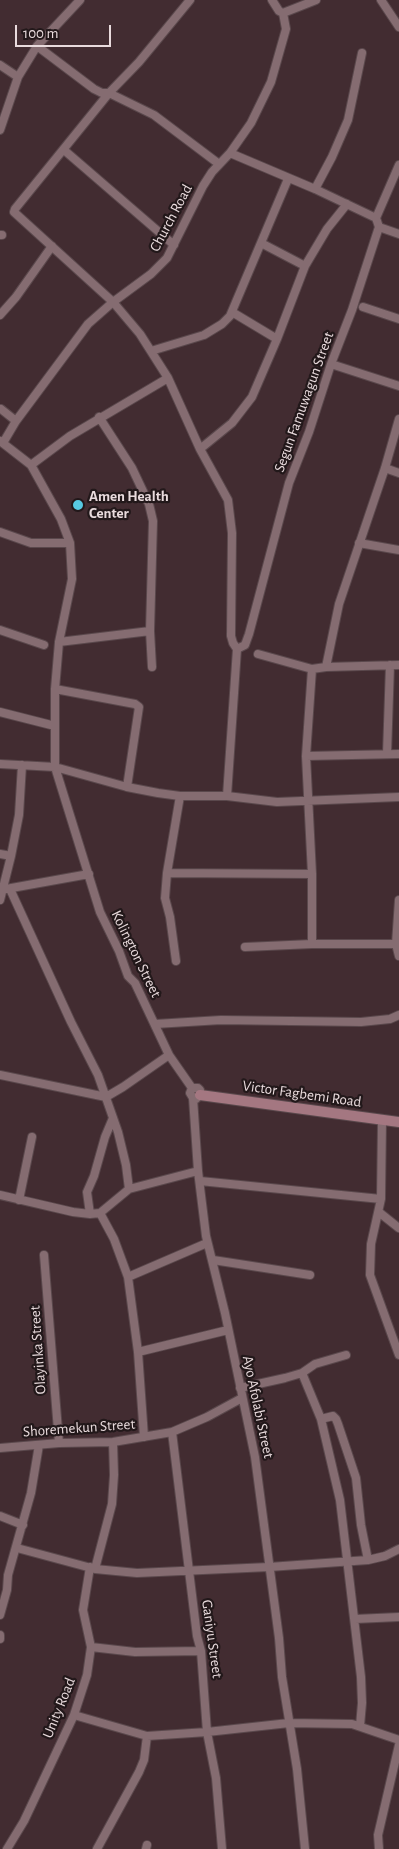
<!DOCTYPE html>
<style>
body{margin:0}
#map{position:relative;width:399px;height:1849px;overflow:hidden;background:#422c31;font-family:"Alegreya Sans",sans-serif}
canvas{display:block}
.scale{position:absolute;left:15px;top:25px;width:96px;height:22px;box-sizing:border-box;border:2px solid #e9dbdd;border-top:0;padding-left:6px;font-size:15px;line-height:18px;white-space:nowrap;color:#e9dbdd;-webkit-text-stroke:4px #22181a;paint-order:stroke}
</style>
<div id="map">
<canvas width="399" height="1849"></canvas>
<div class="scale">100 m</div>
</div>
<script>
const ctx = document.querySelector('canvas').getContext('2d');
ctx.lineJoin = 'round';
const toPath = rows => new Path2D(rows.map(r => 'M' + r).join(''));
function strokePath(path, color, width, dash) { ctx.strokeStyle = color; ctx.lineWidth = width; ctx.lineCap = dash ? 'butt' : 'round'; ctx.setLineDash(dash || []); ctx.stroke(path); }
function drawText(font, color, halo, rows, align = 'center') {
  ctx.font = font + ' "Alegreya Sans",sans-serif'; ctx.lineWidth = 4.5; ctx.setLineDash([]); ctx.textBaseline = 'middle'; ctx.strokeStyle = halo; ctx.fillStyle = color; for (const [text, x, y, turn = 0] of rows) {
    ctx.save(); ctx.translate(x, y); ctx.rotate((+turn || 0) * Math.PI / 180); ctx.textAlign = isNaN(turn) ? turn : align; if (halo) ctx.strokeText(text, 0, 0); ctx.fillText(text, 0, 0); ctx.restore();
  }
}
const street = toPath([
 [190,0,139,62,109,93,15,209,14,212,113,302,140,334,168,378,200,449,228,500,232,533,231,636,233,643,237,649,227,796],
 [381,0,399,27],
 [283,13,316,0],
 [37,46,94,89,102,93,109,93,154,115,219,164],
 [0,65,18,77],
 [0,130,18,77,37,46,80,0],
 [64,150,174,245],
 [230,153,315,189,376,218],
 [315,189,332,157,348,120,362,53],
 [379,227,399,234],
 [0,235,2,235],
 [261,243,305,266],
 [363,307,399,319],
 [232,312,277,339],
 [0,315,16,297,52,246],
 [151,351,204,335,222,324,230,316,288,179],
 [331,364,399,386],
 [1,409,16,421],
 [99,417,132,468,149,504,153,521,150,631,152,667],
 [0,441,31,465,61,519,70,543,72,579,59,642,55,689,55,767,100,912,119,951,128,976,135,983,169,1055,192,1088],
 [3,443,16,421,88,324,113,302,151,274,167,258,203,186,212,172,230,153,251,123,271,82,286,29,283,13,279,11,272,0],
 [200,449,232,423,252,397,277,339,305,266,327,229,347,204],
 [31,465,70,436,168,378],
 [385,468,399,473],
 [0,532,31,543,70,543],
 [359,543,399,550],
 [0,630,44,645],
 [59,642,150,631],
 [237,649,245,645,249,634,289,483,309,432,331,364,352,310,379,227,376,218,399,165],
 [258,654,312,669,326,667,399,665],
 [326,667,339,604,385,468,399,419],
 [55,689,135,704,139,707,127,787],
 [0,712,55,726],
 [387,754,390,665],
 [306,756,399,754],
 [0,764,55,767,127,787,158,793,180,796,227,796,277,802,399,797],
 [0,854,11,856],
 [167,873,312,874],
 [6,889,89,874],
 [0,900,11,856,19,815,22,765],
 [399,900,396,944,399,956],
 [312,944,312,874,306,756,312,669],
 [245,947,312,944,396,944],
 [176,961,170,917,165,898,167,873,180,796],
 [155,1024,221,1020,361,1022,390,1019,399,1015],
 [0,1075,106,1097,123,1087,169,1055],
 [193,1098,196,1099,200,1095,200,1090,198,1088,192,1088,190,1093,193,1098,198,1171,206,1236,225,1313,255,1457,279,1638,282,1677,297,1769,305,1849],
 [382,1120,381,1199,371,1244,370,1275,399,1355],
 [200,1181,381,1199],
 [129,1189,198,1171],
 [0,1195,73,1212,90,1214,100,1213,129,1189,126,1165,118,1132,98,1075,71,1022,10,889],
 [19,1200,32,1137],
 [100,1213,114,1239,128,1277,138,1352,144,1437],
 [380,1213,399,1228],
 [90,1214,87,1192,94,1176,105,1137,113,1118],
 [44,1255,59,1443],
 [213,1260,310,1275],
 [128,1277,207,1243],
 [138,1352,228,1330],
 [302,1373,321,1419,340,1500,361,1677,362,1703,360,1726],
 [240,1388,285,1378,302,1373,315,1364,346,1355],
 [321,1419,333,1416,336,1419,338,1424,356,1478,361,1525,368,1560],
 [172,1432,197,1636,201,1651,207,1732,216,1778,222,1849],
 [0,1448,59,1443,113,1442,172,1432,207,1417,242,1398],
 [0,1516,23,1525],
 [17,1548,95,1569,137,1573,269,1567,368,1560,385,1556,399,1549],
 [95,1569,112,1504,114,1475,113,1442],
 [0,1615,7,1590,8,1575,31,1493,39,1445],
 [355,1619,399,1617],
 [0,1635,0,1639],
 [91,1647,135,1652,201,1651],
 [74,1715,147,1736,207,1732,289,1723,352,1724,399,1740],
 [7,1849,24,1821,74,1715,87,1675,91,1647,83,1610,90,1567],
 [97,1849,139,1772,144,1760,147,1736],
 [146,1849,147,1845],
 [379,1849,378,1835,399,1745]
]);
const secondary = toPath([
 [200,1095,399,1122]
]);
const markers = [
 [78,505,6,"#57c9e2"]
];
const streetNames = [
 ["Church Road",171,218,-62],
 ["Segun Famuwagun Street",304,402,-70],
 ["Kolington Street",136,954,64],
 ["Victor Fagbemi Road",302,1094,8],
 ["Olayinka Street",38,1350,-94],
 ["Ayo Afolabi Street",258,1407,78],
 ["Shoremekun Street",79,1428,-4],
 ["Ganiyu Street",212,1639,82],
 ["Unity Road",59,1708,-68]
];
const poiNames = [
 ["Amen Health",89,496],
 ["Center",89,513]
];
strokePath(street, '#5a484c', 10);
strokePath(secondary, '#5a484c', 12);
strokePath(street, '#856c71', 8);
strokePath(secondary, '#a47781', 10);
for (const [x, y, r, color] of markers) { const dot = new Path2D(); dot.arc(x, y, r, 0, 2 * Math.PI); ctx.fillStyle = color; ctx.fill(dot); strokePath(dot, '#22181a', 2); }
drawText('15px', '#e9dbdd', '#22181a', streetNames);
drawText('bold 15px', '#e9dbdd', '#22181a', poiNames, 'left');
</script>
